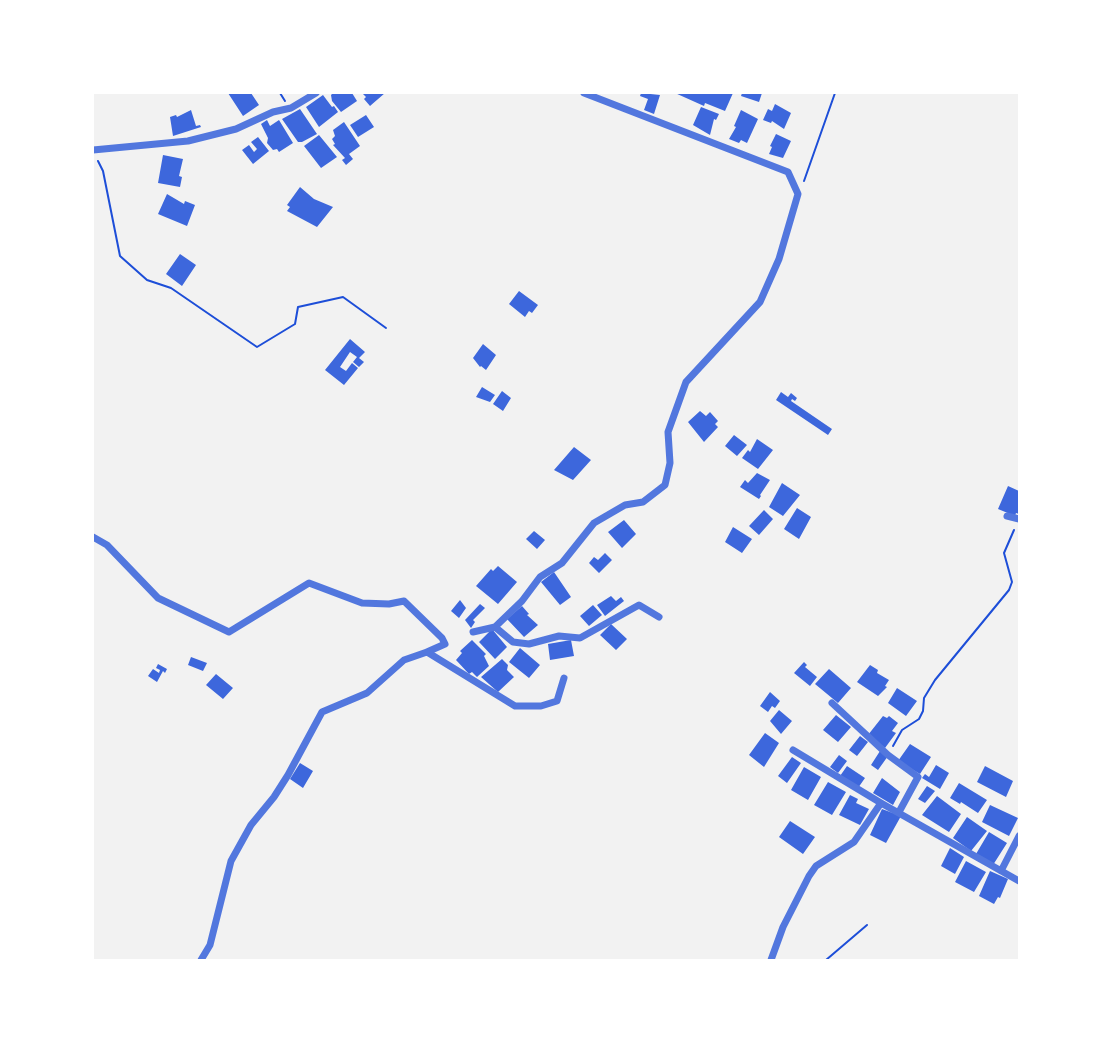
<!DOCTYPE html>
<style>
body{margin:0}
#map{position:relative;width:1112px;height:1053px;overflow:hidden;background:#f2f2f2;font-family:Barlow,sans-serif}
canvas{display:block}
.frame{position:absolute;inset:0;border:94px solid #fff;pointer-events:none}
</style>
<div id="map">
<canvas width="1112" height="1053"></canvas>
<div class="frame"></div>
</div>
<script>
const ctx = document.querySelector('canvas').getContext('2d');
ctx.lineJoin = 'round';
function paint(path, color) { ctx.fillStyle = color; ctx.fill(path, 'evenodd'); }
const toPath = rows => new Path2D(rows.map(r => 'M' + r).join(''));
function strokePath(path, color, width, dash) { ctx.strokeStyle = color; ctx.lineWidth = width; ctx.lineCap = dash ? 'butt' : 'round'; ctx.setLineDash(dash || []); ctx.stroke(path); }
const building = toPath([
 [228,93,251,93,259,105,243,116],
 [333,93,352,93,357,101,341,112,332,101,331,95],
 [362,93,385,93,370,106,364,99,366,97],
 [641,93,660,95,654,114,644,110,648,99,640,96],
 [675,93,733,93,725,111,705,103,704,106],
 [742,93,762,93,759,102,741,96],
 [323,95,332,107,334,106,338,112,319,127,306,107],
 [775,104,791,113,784,129,772,121,771,123,763,120,768,109,772,111],
 [701,107,719,114,716,120,714,119,710,135,693,125],
 [300,109,317,134,302,142,298,142,282,119],
 [191,110,196,126,200,125,201,127,173,136,170,117,176,115,177,117],
 [741,110,758,119,747,143,741,140,739,143,729,139,736,127,734,126],
 [366,115,374,127,358,137,350,125],
 [267,120,270,126,279,120,293,143,279,152,277,149,273,150,267,143,268,138,261,124],
 [344,122,360,146,349,154,353,159,346,165,342,160,345,158,333,145,335,144,332,139,335,136,333,130],
 [776,134,791,141,783,158,769,154,772,147,770,146],
 [319,135,337,157,321,168,304,146],
 [258,137,269,151,253,164,242,150,249,145,254,152,257,149,251,142],
 [163,155,183,159,179,176,182,177,180,187,158,183],
 [300,187,314,199,333,207,317,227,287,211,290,207,287,205],
 [167,194,184,204,185,201,195,205,187,226,158,214],
 [180,254,196,265,182,286,166,274],
 [519,291,538,305,532,313,529,311,525,317,509,304],
 [350,339,365,352,359,358,364,362,359,367,353,362,357,357,350,352,340,367,346,371,352,363,358,368,344,385,325,370],
 [483,344,496,355,486,370,481,366,480,367,473,358],
 [482,387,495,395,490,402,476,397],
 [502,391,511,398,503,411,493,404],
 [781,392,788,397,791,393,797,398,795,401,792,399,791,401,832,429,828,435,776,400],
 [700,411,706,416,710,412,718,421,715,424,718,427,704,442,688,422],
 [734,435,747,445,737,456,725,446],
 [757,439,773,450,758,469,742,458,748,450,750,452],
 [574,447,591,460,573,480,554,470],
 [757,473,770,480,760,495,761,496,759,499,740,487,745,480,748,483],
 [782,483,800,495,783,516,769,507],
 [1008,486,1019,491,1019,514,1016,513,1015,516,998,509],
 [797,508,811,517,799,539,784,529],
 [764,510,773,519,759,535,749,526],
 [624,520,636,534,622,548,608,532],
 [733,527,752,539,742,553,725,542],
 [534,531,545,540,537,549,526,539],
 [605,553,612,560,599,573,589,563,594,557,598,560],
 [498,566,517,582,498,604,476,586,491,569,493,571],
 [554,572,571,597,560,605,541,582],
 [611,596,616,601,621,597,624,601,605,616,597,605],
 [460,600,466,608,459,618,451,611],
 [480,604,485,608,473,620,475,622,471,628,465,620],
 [593,605,602,615,589,626,580,616],
 [522,606,529,614,527,615,538,625,524,637,507,619],
 [611,624,627,639,616,650,600,635],
 [492,629,507,647,495,659,479,642],
 [472,640,486,654,484,656,489,666,477,677,472,672,469,674,456,660,462,653,460,651],
 [571,640,574,656,550,660,548,644],
 [520,648,540,665,529,678,509,662],
 [191,657,207,663,203,671,188,665],
 [502,659,508,665,507,670,514,677,498,692,481,677],
 [804,662,807,665,805,667,817,677,810,686,794,673],
 [158,664,167,669,165,673,163,671,157,682,148,676,153,669,159,673,160,670,156,668],
 [870,665,878,670,877,673,889,680,885,686,887,687,878,696,857,682],
 [829,669,851,688,838,703,815,684],
 [216,674,233,688,223,699,206,685],
 [897,688,917,701,906,716,888,703],
 [770,692,780,701,775,708,772,706,768,712,760,706],
 [779,710,792,721,781,734,770,721],
 [836,715,851,727,838,742,823,730],
 [883,716,887,718,889,716,898,723,892,731,896,733,885,748,868,735],
 [765,733,779,743,764,767,749,755],
 [860,736,868,742,857,756,849,750],
 [910,744,931,757,920,774,898,761],
 [880,751,888,756,878,770,871,765],
 [839,755,847,761,838,773,830,767],
 [792,757,801,763,787,783,778,776],
 [300,763,313,771,303,788,290,779],
 [936,765,949,773,940,789,922,778,925,774,929,777],
 [847,766,865,778,858,788,840,776],
 [985,766,1013,781,1006,797,977,782],
 [804,767,821,777,808,800,791,790],
 [882,778,900,792,893,805,873,793],
 [828,782,846,792,832,815,814,805],
 [959,783,987,800,978,813,961,802,960,804,950,798],
 [927,786,935,791,925,803,918,799],
 [850,795,858,799,856,803,869,809,860,825,839,815],
 [937,796,961,814,949,832,922,815],
 [990,805,1018,818,1009,836,982,822],
 [882,809,901,816,886,843,870,835],
 [967,817,987,831,971,851,953,838],
 [790,821,815,837,803,854,779,837],
 [989,832,1007,843,993,865,976,854],
 [950,848,964,857,955,874,941,866],
 [966,861,986,872,974,892,955,882],
 [990,871,1008,879,1000,898,998,897,994,904,979,896]
]);
const path = toPath([
 [280,93,285,101],
 [98,161,103,171,120,256,147,280,171,288,257,347,295,324,298,307,343,297,386,328],
 [804,181,835,93],
 [893,746,902,730,919,719,923,711,924,698,935,680,1009,590,1012,582,1004,553,1014,530],
 [826,960,867,925]
]);
const minor = toPath([
 [93,150,188,141,236,129,273,112,291,108,316,93],
 [1007,516,1019,519],
 [93,537,107,545,158,598,229,632,309,583,362,603,389,604,404,601,442,638,445,644,427,652],
 [495,627,513,642,529,644,559,636,580,638,639,605,659,617],
 [473,632,495,627,522,601,540,577,562,563,594,523,625,505,643,502,665,485,670,463,668,432,686,382,760,302,779,259,798,194,788,172,584,93],
 [832,703,888,755,918,777,899,812],
 [881,803,1019,881],
 [1001,871,1019,836],
 [201,960,210,945,231,861,251,825,274,797,288,775,322,712,367,693,404,660,427,652,515,706,541,706,557,701,564,678],
 [771,960,783,927,809,876,816,866,854,842,881,803,793,750]
]);
paint(building, '#3d67dc');
strokePath(path, '#1d4ed8', 2);
strokePath(minor, '#5277de', 7);
</script>
